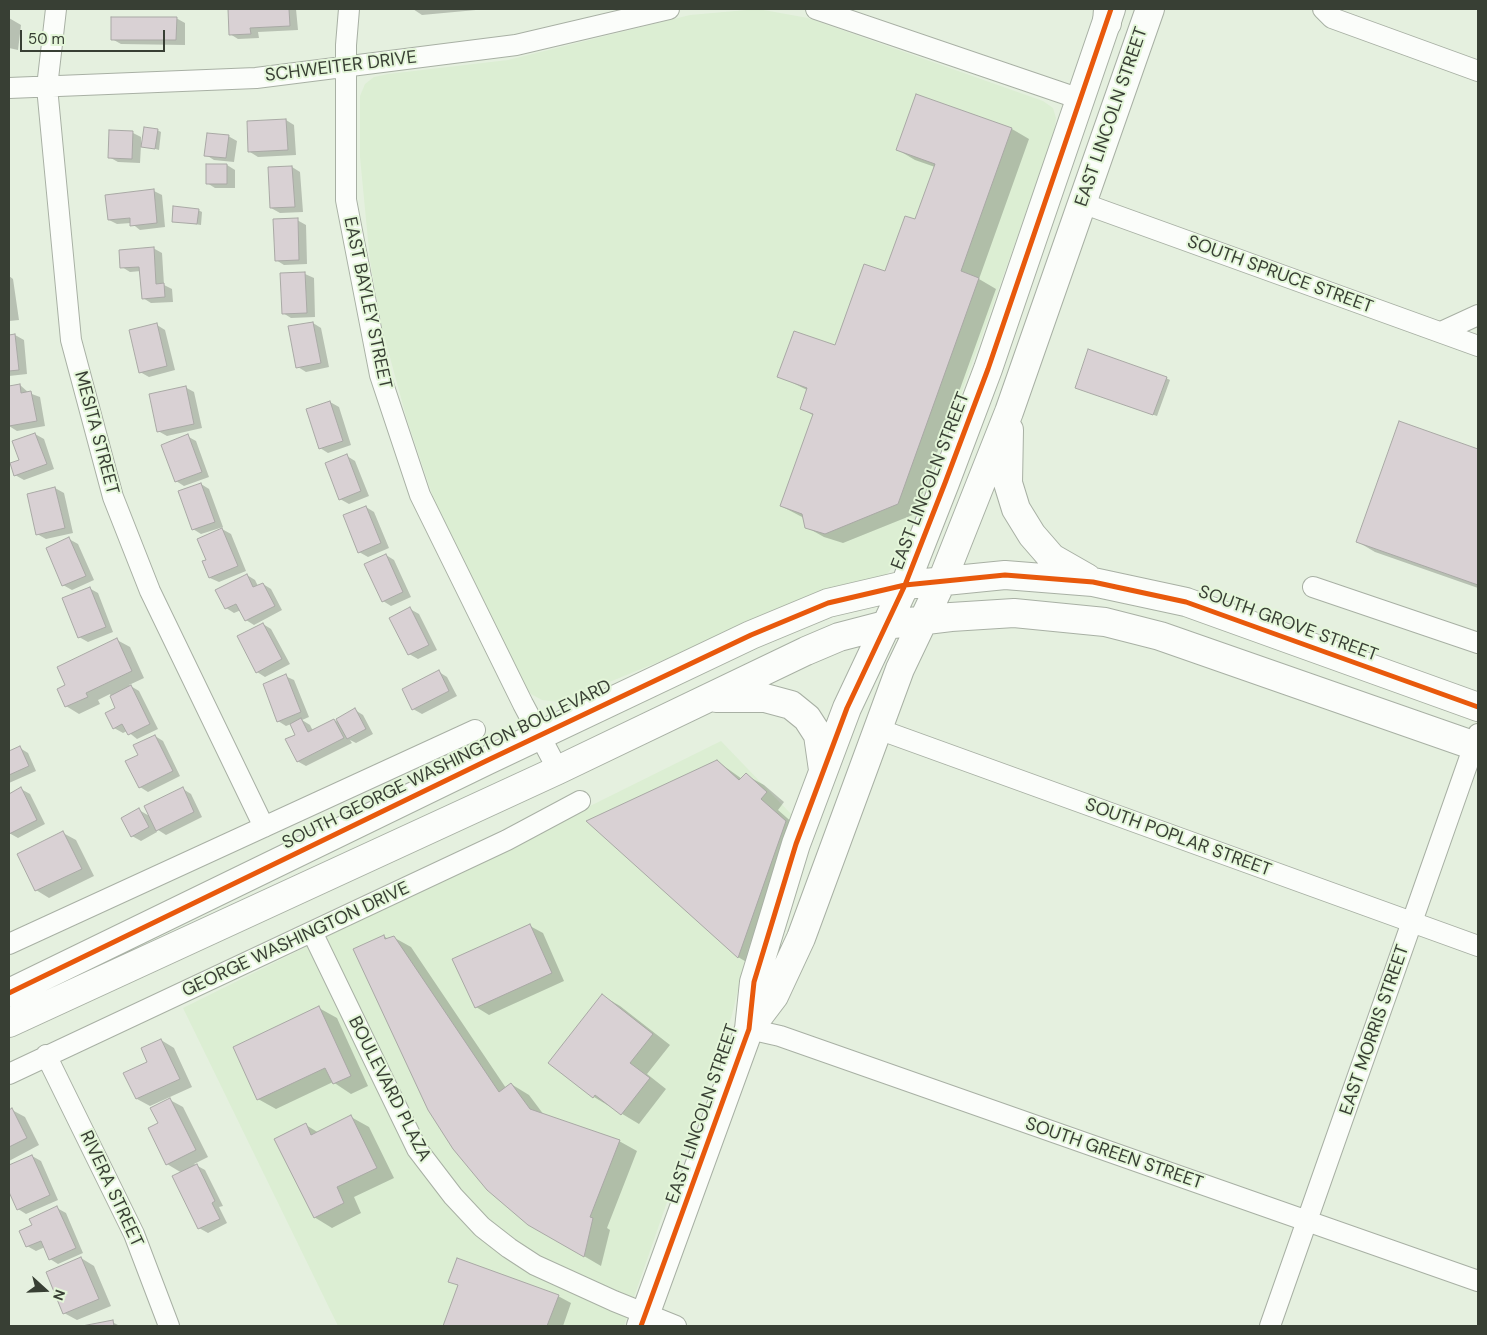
<!DOCTYPE html>
<style>
body{margin:0}
#map{position:relative;width:1487px;height:1335px;overflow:hidden;background:#e5f0df;font-family:"DM Sans",sans-serif}
canvas{display:block}
.frame{position:absolute;inset:0;border:10px solid #383f34;pointer-events:none}
.north{position:absolute;left:20px;top:1265px;width:50px;height:50px;-webkit-text-stroke:4px #e4f6d9;paint-order:stroke;rotate:110deg;font-size:14px;font-weight:700;line-height:20px;text-align:center;color:#383f34}
.north::after{content:'';display:block;margin:auto;width:18px;height:22px;background:#383f34;clip-path:polygon(50% 0,100% 100%,50% 72%,0 100%)}
.scale{position:absolute;left:20px;top:30px;width:145px;height:22px;box-sizing:border-box;border:2px solid #383f34;border-top:0;padding-left:6px;font-size:15px;line-height:18px;white-space:nowrap;color:#383f34;-webkit-text-stroke:4px #e4f6d9;paint-order:stroke}
</style>
<div id="map">
<canvas width="1487" height="1335"></canvas>
<div class="frame"></div>
<div class="north">N</div>
<div class="scale">50 m</div>
</div>
<script>
const ctx = document.querySelector('canvas').getContext('2d');
ctx.lineJoin = 'round';
function paint(path, color) { ctx.fillStyle = color; ctx.fill(path, 'evenodd'); }
const toPath = rows => new Path2D(rows.map(r => 'M' + r).join(''));
function strokePath(path, color, width, dash) { ctx.strokeStyle = color; ctx.lineWidth = width; ctx.lineCap = dash ? 'butt' : 'round'; ctx.setLineDash(dash || []); ctx.stroke(path); }
function drawText(font, color, halo, rows, align = 'center') {
  ctx.font = font + ' "DM Sans",sans-serif'; ctx.lineWidth = 4; ctx.setLineDash([]); ctx.textBaseline = 'middle'; ctx.strokeStyle = halo; ctx.fillStyle = color; for (const [text, x, y, turn = 0] of rows) {
    ctx.save(); ctx.translate(x, y); ctx.rotate((+turn || 0) * Math.PI / 180); ctx.textAlign = isNaN(turn) ? turn : align; if (halo) ctx.strokeText(text, 0, 0); ctx.fillText(text, 0, 0); ctx.restore();
  }
}
const built = toPath([
 [758,9,808,18,1043,101,1053,108,1056,118,1054,134,910,537,897,562,887,574,867,585,698,646,560,702,542,700,531,694,521,682,436,506,407,420,382,328,370,261,360,157,360,96,365,84,374,77,388,74,508,60,690,15],
 [721,741,792,815,746,956,732,1015,624,1326,338,1326,183,1008]
]);
const shadow = toPath([
 [229,9,296,9,298,30,258,32,259,38,238,39,230,34],
 [413,9,476,9,476,10,422,15],
 [9,18,21,25,18,50,9,48],
 [176,18,185,23,185,45,121,44,112,39],
 [286,120,294,125,296,155,258,157,250,152],
 [1012,129,1029,139,979,279,996,289,915,514,843,543,824,537,806,527,804,518,781,506,814,416,801,408,807,390,779,376,836,347,886,272,916,221,935,167,915,160,898,150],
 [157,130,161,132,159,150,141,145,140,163,118,162,109,157,133,133,141,137,141,145,143,145],
 [228,136,237,141,234,162,214,160,206,155],
 [227,165,235,170,235,188,215,188,207,183],
 [292,167,300,172,303,212,280,213,271,208],
 [154,191,162,195,165,227,140,230,131,223,117,224,109,220],
 [198,210,202,212,201,225,173,221],
 [297,220,306,225,307,264,284,265,276,260],
 [153,248,162,253,164,285,172,289,173,302,151,303,143,298,141,271,130,272,122,267],
 [305,274,314,278,315,317,291,318,283,313,281,275],
 [9,276,13,279,19,320,9,321],
 [313,323,321,328,329,367,306,372,298,367],
 [157,325,165,330,175,370,149,377,140,372],
 [15,335,24,340,27,374,9,376,9,336],
 [1166,378,1170,380,1157,416,1080,389],
 [20,385,29,393,40,397,45,426,17,431,9,426,9,387],
 [185,387,194,392,202,428,167,436,158,431],
 [330,402,339,407,351,445,328,453,320,448],
 [1400,422,1478,450,1478,588,1375,552,1358,542],
 [35,434,44,439,54,469,24,480,15,475,20,461],
 [187,436,196,441,209,477,184,486,176,481],
 [347,456,355,461,369,496,349,504,340,499],
 [201,484,209,489,223,527,201,534,193,529],
 [55,488,64,493,73,533,46,539,37,534],
 [366,507,374,512,389,548,368,557,359,552],
 [222,529,231,534,246,571,219,582,210,578,204,562,208,560],
 [69,539,78,544,94,580,72,590,63,585],
 [386,555,394,560,411,597,391,606,383,601],
 [247,575,255,580,258,586,263,584,271,589,282,610,254,625,246,620,241,610,234,613,226,608],
 [89,588,98,593,113,632,88,642,79,637],
 [410,609,419,614,437,650,418,659,409,654],
 [263,624,271,629,290,664,265,677,257,672],
 [117,640,130,647,144,678,129,685,139,691,158,729,137,739,127,731,123,733,114,728,117,708,110,694,98,700,100,704,79,714,66,706,67,686],
 [439,672,447,677,457,696,422,714,413,709],
 [285,676,294,680,309,717,302,720,310,725,313,731,334,720,340,723,355,710,363,715,373,734,356,743,350,740,352,743,306,766,297,761,297,735,291,724,286,726,278,721],
 [155,736,163,741,180,776,148,792,140,787,139,755],
 [20,748,28,753,36,771,9,783,9,753],
 [717,761,742,779,746,775,764,785,784,802,778,810,803,832,755,967,738,957,588,821],
 [21,789,30,794,45,824,18,838,9,833,9,795],
 [183,789,191,794,202,817,166,835,155,828,157,832,141,841,132,836,139,810,151,817],
 [63,833,76,840,94,876,49,898,36,890],
 [530,926,543,933,564,981,489,1015,476,1007],
 [384,936,388,939,393,937,411,947,506,1088,511,1084,529,1095,544,1115,619,1141,637,1151,607,1228,610,1230,601,1266,529,1224,488,1189],
 [603,996,620,1006,670,1045,647,1074,666,1089,639,1124,594,1097],
 [319,1008,337,1018,368,1086,351,1094,333,1082,276,1109,258,1099],
 [161,1040,174,1048,192,1087,150,1106,137,1099,149,1062],
 [170,1100,183,1107,208,1157,194,1164,205,1170,223,1206,219,1207,227,1223,208,1233,199,1228,182,1173,167,1164,159,1123],
 [12,1110,25,1117,39,1145,9,1161,9,1111],
 [351,1117,369,1127,394,1178,354,1197,361,1213,332,1228,314,1217,306,1125,319,1133],
 [32,1156,41,1161,58,1200,26,1214,18,1209,9,1189,9,1167],
 [57,1208,66,1213,83,1253,58,1264,50,1259,45,1247,36,1251,27,1246,33,1226],
 [81,1258,94,1266,111,1306,77,1320,64,1313],
 [450,1281,558,1296,571,1303,563,1326,444,1326,459,1286],
 [112,1322,120,1326,88,1326]
]);
const building = toPath([
 [228,9,289,9,290,26,250,28,251,34,229,35,228,9],
 [111,17,177,17,176,40,111,40,111,17],
 [916,94,1012,128,961,271,979,278,898,504,825,534,805,528,802,514,780,506,813,414,800,409,807,388,777,377,794,331,835,345,864,264,885,271,905,216,915,219,935,164,896,150,916,94],
 [286,119,288,150,248,152,247,121,286,119],
 [144,127,158,129,155,149,141,147,144,127],
 [109,130,133,131,132,159,108,158,109,130],
 [207,133,229,135,226,158,204,156,207,133],
 [206,164,227,164,227,184,206,184,206,164],
 [292,166,295,207,270,208,268,167,292,166],
 [154,189,157,223,130,226,130,218,108,220,105,195,154,189],
 [173,206,199,209,197,224,172,222,173,206],
 [298,218,299,260,275,261,273,219,298,218],
 [154,247,156,284,164,283,165,297,142,299,139,267,120,268,119,250,154,247],
 [305,272,307,313,282,314,280,273,305,272],
 [313,322,321,363,296,368,288,326,313,322],
 [157,323,167,366,139,373,129,330,157,323],
 [15,334,19,370,9,371,9,335,15,334],
 [1088,349,1167,377,1153,415,1075,388,1088,349],
 [20,384,21,393,31,391,37,421,9,426,9,386,20,384],
 [186,386,194,424,157,432,149,394,186,386],
 [330,401,343,441,319,449,306,409,330,401],
 [1399,421,1478,449,1478,585,1356,542,1399,421],
 [35,433,47,464,14,476,10,463,19,460,12,441,35,433],
 [188,434,202,472,175,482,161,445,188,434],
 [347,454,361,491,339,500,325,463,347,454],
 [201,483,215,522,192,530,178,491,201,483],
 [55,487,65,528,36,535,27,494,55,487],
 [366,506,381,543,358,553,343,515,366,506],
 [222,528,238,566,209,578,202,561,206,560,197,539,222,528],
 [69,537,86,576,62,586,46,548,69,537],
 [386,554,403,592,382,602,364,564,386,554],
 [247,574,253,587,263,583,275,606,245,621,236,604,225,609,215,590,247,574],
 [90,587,106,627,78,638,62,598,90,587],
 [410,607,429,645,408,655,389,618,410,607],
 [263,623,282,659,256,673,237,636,263,623],
 [117,638,132,671,86,693,88,697,65,707,57,689,65,685,57,667,117,638],
 [439,670,449,691,412,710,402,689,439,670],
 [286,674,301,712,277,722,263,684,286,674],
 [131,685,150,724,128,735,122,724,113,729,105,713,115,708,110,696,131,685],
 [355,708,366,729,347,739,336,719,355,708],
 [301,718,308,732,334,719,344,738,297,762,285,739,295,735,290,724,301,718],
 [155,735,173,771,139,788,125,761,138,755,133,745,155,735],
 [20,746,29,766,9,775,9,751,20,746],
 [717,760,739,780,746,773,767,792,761,799,786,821,738,958,586,821,717,760],
 [21,787,37,820,9,834,9,794,21,787],
 [183,787,194,812,156,831,144,806,183,787],
 [139,808,149,827,131,837,121,818,139,808],
 [63,831,82,869,35,891,17,854,63,831],
 [530,924,552,973,475,1008,452,959,530,924],
 [384,935,385,939,394,936,499,1092,511,1083,530,1109,620,1140,590,1217,593,1218,584,1257,528,1225,487,1190,453,1149,428,1110,353,949,384,935],
 [602,994,653,1034,630,1063,650,1078,621,1115,595,1095,593,1098,548,1063,602,994],
 [319,1006,351,1076,333,1084,325,1068,257,1100,233,1047,319,1006],
 [161,1039,180,1079,136,1099,123,1073,147,1062,141,1048,161,1039],
 [170,1098,196,1150,166,1165,148,1128,158,1123,150,1108,170,1098],
 [12,1108,27,1138,9,1147,9,1110,12,1108],
 [351,1115,377,1168,337,1187,344,1203,314,1218,274,1139,306,1123,311,1135,351,1115],
 [32,1155,50,1195,17,1210,9,1192,9,1165,32,1155],
 [197,1164,215,1201,212,1203,220,1219,198,1229,172,1176,197,1164],
 [57,1206,76,1248,49,1260,41,1241,26,1247,19,1231,32,1225,29,1219,57,1206],
 [81,1257,99,1299,63,1314,46,1272,81,1257],
 [457,1258,559,1295,547,1326,443,1326,458,1285,448,1282,457,1258],
 [113,1320,114,1326,82,1326,113,1320]
]);
const street = toPath([
 [56,9,47,87,71,340,113,497,150,591,264,827],
 [349,9,346,45,346,200,380,375,420,495,523,704,558,770],
 [816,9,1080,99],
 [1323,9,1332,18,1478,71],
 [9,88,256,78,516,45,669,9],
 [1082,203,1478,346],
 [1441,332,1478,315],
 [1313,587,1478,643],
 [878,729,1478,946],
 [312,932,417,1149,453,1196,482,1227,509,1248,535,1265,614,1301,676,1326],
 [9,944,475,730],
 [749,1029,780,1036,1478,1281],
 [46,1055,134,1234,169,1326],
 [9,1074,507,840,580,801],
 [1270,1326,1478,734]
]);
const secondary = toPath([
 [1009,430,1008,483,1016,509,1032,535,1052,558,1087,578],
 [716,698,765,698,791,705,807,718,818,735,823,770],
 [9,993,486,761,751,635,828,603,905,585,1005,575,1093,582,1186,602,1478,707],
 [9,1023,558,770,806,651,839,637,885,625,951,617,1014,613,1105,622,1160,636,1478,747],
 [749,1029,774,996,801,938,900,669,942,581,1009,412,1150,9],
 [641,1326,749,1029,754,982,796,844,847,708,905,585,945,483,988,369,1111,9]
]);
const highway = toPath([
 [1107,23,1108,9]
]);
const cycleway = toPath([
 [9,993,486,761,751,635,828,603,905,585,1005,575,1093,582,1186,602,1478,707],
 [641,1326,749,1029,754,982,796,844,847,708,905,585,945,483,988,369,1111,9]
]);
const streetNames = [
 ["SCHWEITER DRIVE",341,67,-7],
 ["EAST LINCOLN STREET",1112,117,-71],
 ["SOUTH SPRUCE STREET",1280,275,20],
 ["EAST BAYLEY STREET",367,303,78],
 ["MESITA STREET",96,433,75],
 ["EAST LINCOLN STREET",931,481,-69],
 ["SOUTH GROVE STREET",1288,624,20],
 ["SOUTH GEORGE WASHINGTON BOULEVARD",447,765,-26],
 ["SOUTH POPLAR STREET",1178,838,20],
 ["GEORGE WASHINGTON DRIVE",296,940,-25],
 ["EAST MORRIS STREET",1375,1030,-71],
 ["BOULEVARD PLAZA",389,1089,63],
 ["EAST LINCOLN STREET",703,1114,-71],
 ["SOUTH GREEN STREET",1114,1154,19],
 ["RIVERA STREET",111,1189,65]
];
paint(built, '#dceed3');
paint(shadow, '#0003');
paint(building, '#d9d1d4');
strokePath(building, '#a9a9a5', 1);
strokePath(street, '#a8b0a4', 22);
strokePath(secondary, '#a8b0a4', 30);
strokePath(highway, '#a8b0a4', 30);
strokePath(street, '#fbfdfa', 20);
strokePath(secondary, '#fbfdfa', 28);
strokePath(highway, '#fbfdfa', 28);
strokePath(cycleway, '#e8590c', 5);
drawText('18px', '#383f34', '#e4f6d9', streetNames);
</script>
